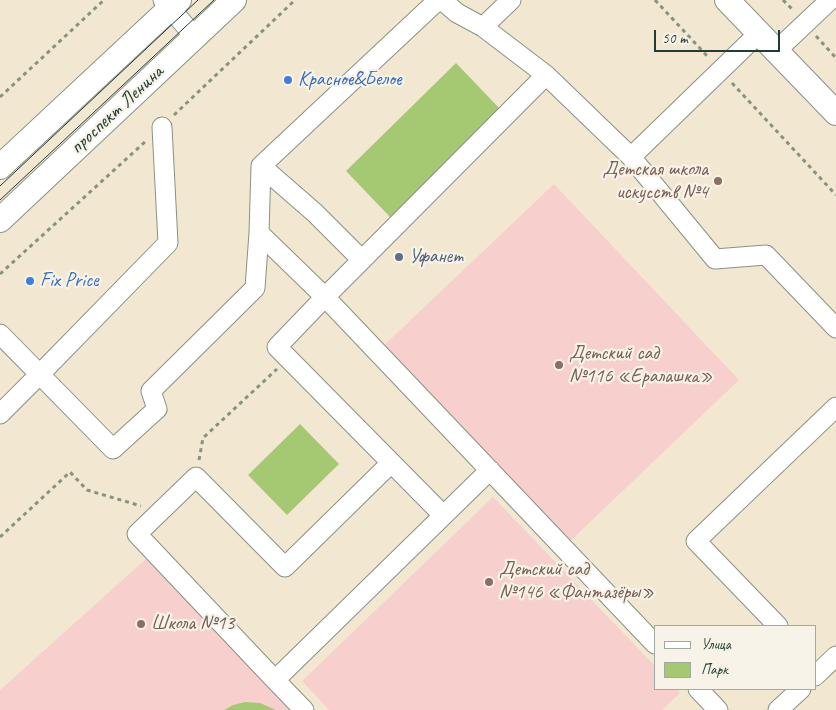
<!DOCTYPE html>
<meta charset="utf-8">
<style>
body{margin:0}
#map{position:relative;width:836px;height:710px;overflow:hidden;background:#f2e8d2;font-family:Caveat,sans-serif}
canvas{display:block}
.legend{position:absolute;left:654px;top:625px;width:162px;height:65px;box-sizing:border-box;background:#f7f3e8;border:1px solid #a1aaa0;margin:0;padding:6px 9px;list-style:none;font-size:15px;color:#1f3d34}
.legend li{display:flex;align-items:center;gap:10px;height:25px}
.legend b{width:25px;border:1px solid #a1aaa0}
.scale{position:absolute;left:654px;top:30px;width:126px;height:22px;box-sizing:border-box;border:2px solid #1f3d34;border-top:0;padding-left:6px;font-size:15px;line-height:18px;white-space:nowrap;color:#1f3d34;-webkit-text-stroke:4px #f7f3e8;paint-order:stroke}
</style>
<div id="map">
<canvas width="836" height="710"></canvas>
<ul class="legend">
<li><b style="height:6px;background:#fff"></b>Улица</li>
<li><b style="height:14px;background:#a5c973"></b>Парк</li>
</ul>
<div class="scale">50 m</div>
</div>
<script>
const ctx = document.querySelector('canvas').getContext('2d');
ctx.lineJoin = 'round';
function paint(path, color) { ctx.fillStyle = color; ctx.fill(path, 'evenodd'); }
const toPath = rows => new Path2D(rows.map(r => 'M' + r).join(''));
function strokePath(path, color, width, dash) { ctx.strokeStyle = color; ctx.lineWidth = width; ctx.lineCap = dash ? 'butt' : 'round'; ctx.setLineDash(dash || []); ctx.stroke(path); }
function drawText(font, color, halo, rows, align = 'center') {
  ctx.font = font + ' Caveat,sans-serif'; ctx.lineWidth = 4.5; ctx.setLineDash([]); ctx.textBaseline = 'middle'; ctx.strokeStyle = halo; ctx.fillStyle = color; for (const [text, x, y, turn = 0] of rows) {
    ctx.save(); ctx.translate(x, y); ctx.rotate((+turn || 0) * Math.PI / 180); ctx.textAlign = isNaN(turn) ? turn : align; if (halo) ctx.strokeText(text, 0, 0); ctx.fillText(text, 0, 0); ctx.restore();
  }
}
const built = toPath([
 [554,184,739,380,565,546,379,350],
 [493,497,655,666,655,689,676,689,680,693,662,710,329,710,302,681],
 [147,558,290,710,0,710,0,690]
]);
const green = toPath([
 [456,63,502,111,390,217,346,171],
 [300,424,339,464,287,515,248,475],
 [245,702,260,703,276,710,224,710,233,705]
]);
const path = toPath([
 [655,0,709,58],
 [783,0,794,11],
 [816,36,836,58],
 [732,83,836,195],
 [0,97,104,0],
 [174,115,295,0],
 [0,274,146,141],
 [199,460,203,438,277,369],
 [0,537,70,472,87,490,141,506]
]);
const minor = toPath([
 [163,0,195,37],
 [442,0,457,13,483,27,511,0],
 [483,27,546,75,631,157,715,259,766,255,836,328],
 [776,51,830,0],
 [631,157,759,33],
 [261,166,315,213,362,260],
 [259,233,325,297,655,644],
 [0,334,113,449,157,409,151,391,255,288,259,233,261,166,438,0],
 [0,414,39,375,168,243,162,127],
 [443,515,277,347,325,297,546,75],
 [778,626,696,541,836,407],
 [815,676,836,656],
 [275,680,137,534,196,477,285,567,391,463],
 [698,689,718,710],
 [304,710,275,680,490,470],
 [778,710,801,689]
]);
const major = toPath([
 [727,0,836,113],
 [0,167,179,0],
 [0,220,234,0]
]);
const tram = toPath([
 [0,186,198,0],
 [0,200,214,0]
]);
const markers = [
 [288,80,5,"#3f7fe0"],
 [718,181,5,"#8d6e63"],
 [399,257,5,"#5c6f8a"],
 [30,281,5,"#3f7fe0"],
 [559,365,5,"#8d6e63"],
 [489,582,5,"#8d6e63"],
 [141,624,5,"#8d6e63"]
];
const shopNames = [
 ["Красное&Белое",298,80],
 ["Fix Price",40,281]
];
const streetNames = [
 ["проспект Ленина",117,110,-43]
];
const educationNames = [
 ["Детская школа",708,170,"right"],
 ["искусств №4",708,193,"right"],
 ["Детский сад",569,354],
 ["№116 «Ералашка»",569,377],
 ["Детский сад",499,570],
 ["№146 «Фантазёры»",499,593],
 ["Школа №13",151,624]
];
const serviceNames = [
 ["Уфанет",409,257]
];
paint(built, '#f7d0ce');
paint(green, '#a5c973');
strokePath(minor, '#889283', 21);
strokePath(major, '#889283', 26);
strokePath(path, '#889283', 3, [4, 4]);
strokePath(minor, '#fff', 19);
strokePath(major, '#fff', 24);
strokePath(tram, '#1f3d34', 1);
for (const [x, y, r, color] of markers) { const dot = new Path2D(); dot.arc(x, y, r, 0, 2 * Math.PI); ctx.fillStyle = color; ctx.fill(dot); strokePath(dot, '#f7f3e8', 2); }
drawText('20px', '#366cbe', '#f7f3e8', shopNames, 'left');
drawText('20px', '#1f3d34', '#f7f3e8', streetNames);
drawText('20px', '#785e54', '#f7f3e8', educationNames, 'left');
drawText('20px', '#4e5e75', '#f7f3e8', serviceNames, 'left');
</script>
